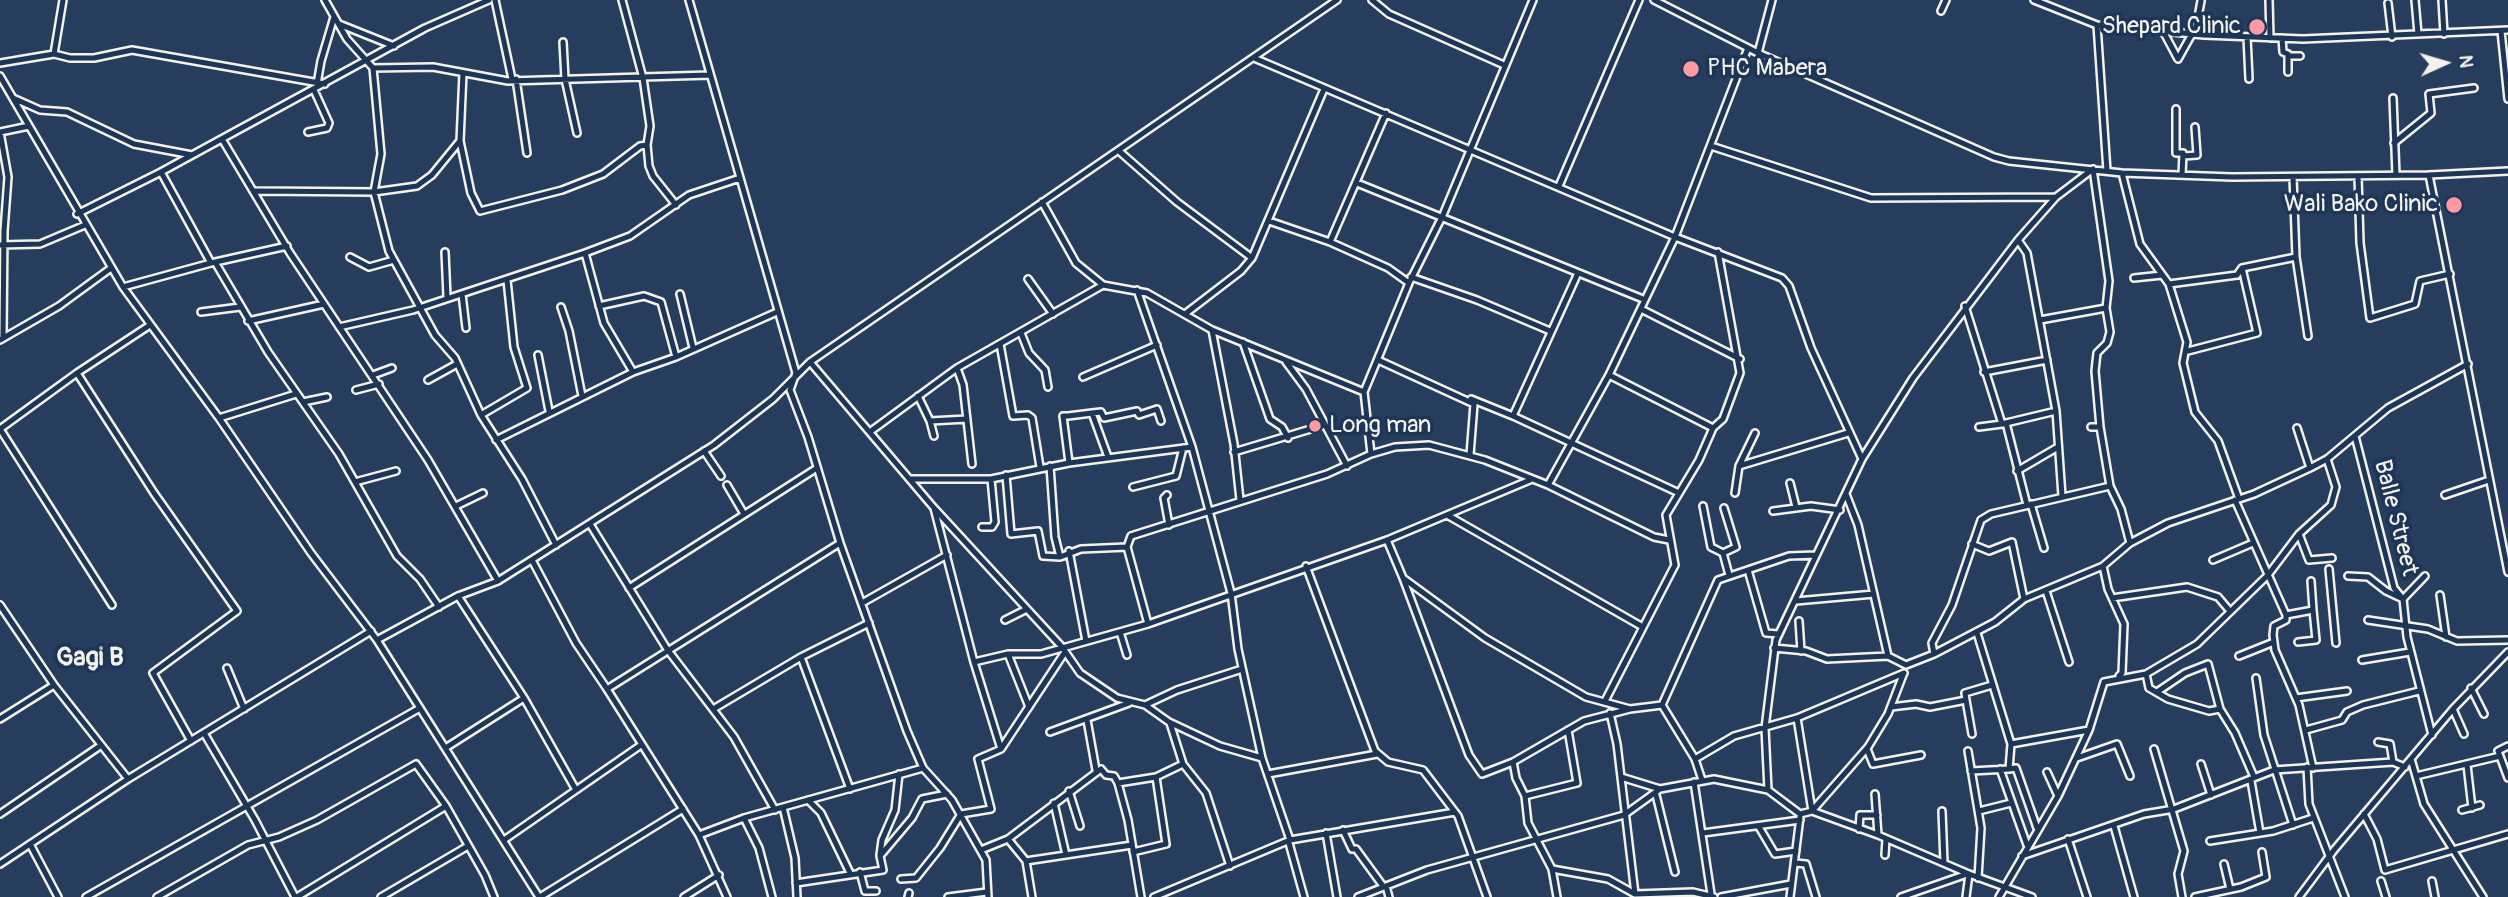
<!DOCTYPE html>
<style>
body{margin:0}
#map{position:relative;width:2508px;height:897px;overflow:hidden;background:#263d5d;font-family:Pangolin,sans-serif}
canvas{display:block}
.north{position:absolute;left:2410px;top:28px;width:70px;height:70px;-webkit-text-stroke:5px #1d3557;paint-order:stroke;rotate:86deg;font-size:19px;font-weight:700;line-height:28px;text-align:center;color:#f4f1e8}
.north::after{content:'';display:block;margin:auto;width:24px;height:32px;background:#f4f1e8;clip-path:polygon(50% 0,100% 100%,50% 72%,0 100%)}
</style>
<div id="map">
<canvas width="2508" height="897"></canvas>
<div class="north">N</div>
</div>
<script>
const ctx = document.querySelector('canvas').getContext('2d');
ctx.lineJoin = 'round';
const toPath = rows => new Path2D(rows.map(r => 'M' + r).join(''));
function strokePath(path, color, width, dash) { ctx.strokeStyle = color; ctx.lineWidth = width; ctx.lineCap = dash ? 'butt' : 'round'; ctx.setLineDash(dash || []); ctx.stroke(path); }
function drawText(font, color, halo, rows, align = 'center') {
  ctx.font = font + ' Pangolin,sans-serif'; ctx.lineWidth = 7; ctx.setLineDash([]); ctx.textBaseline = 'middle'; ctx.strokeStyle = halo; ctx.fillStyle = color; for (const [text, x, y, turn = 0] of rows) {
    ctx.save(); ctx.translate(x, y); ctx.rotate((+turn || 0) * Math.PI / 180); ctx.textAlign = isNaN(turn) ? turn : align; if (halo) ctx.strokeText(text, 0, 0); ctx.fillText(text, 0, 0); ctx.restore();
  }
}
const minor = toPath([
 [325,0,347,39,373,68,381,154,374,192,389,251,435,335,455,358,481,415,522,479,556,545],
 [495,0,512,79],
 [622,0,643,78,650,126,647,145,649,166,653,176,676,205],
 [689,0,796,373,790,390,808,437,840,543,907,731,923,768,952,800,986,860,988,897],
 [1372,0,1389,14,1504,65],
 [1654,0,1758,53,1994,157,2009,161,2122,173,2232,177,2429,175,2508,171],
 [2034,0,2097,25,2204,35,2303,39,2508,30],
 [2269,0,2270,38],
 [2415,0,2418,34],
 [2442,0,2444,34],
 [2388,3,2392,37],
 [1941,11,1946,0],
 [339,24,394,46],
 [2097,25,2107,171],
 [2163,31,2178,59,2192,34],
 [2501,31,2508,99],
 [2195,33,2201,1],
 [2247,37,2249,79],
 [2282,38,2283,52,2288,54,2288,72],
 [563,42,565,79,577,133],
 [1758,53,1772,0],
 [54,54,63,0],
 [2288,56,2300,56],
 [1254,58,1675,237,1782,278,1789,286,1811,348,1862,459],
 [0,63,54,54,70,58,94,58,132,50,325,84],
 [373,68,433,67,508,81,710,75],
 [463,73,460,141,471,193,480,211,562,190,603,174,640,146,647,145],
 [0,76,123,287,219,418,311,553,377,640,539,897],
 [516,79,527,153],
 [317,84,321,61,334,17],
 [13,98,40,110,67,112,134,144,192,155],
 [2393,98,2396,175],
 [2176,109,2176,153,2183,153,2182,175],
 [308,132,327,128,329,123,314,90],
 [222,139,290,253,428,460,498,581],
 [2394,143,2431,113,2429,94,2474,88],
 [1711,146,1871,198,2056,197],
 [1119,151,1177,202,1252,258],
 [2183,156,2197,155,2195,127],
 [2093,169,2109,281,2106,308,2110,332,2107,343,2097,353,2095,371,2100,427],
 [161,172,211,263],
 [2122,173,2140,244,2169,284,2187,342,2183,363,2195,412,2218,441,2239,499],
 [2429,175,2508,572],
 [2358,176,2360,243,2370,318,2415,304,2420,281,2450,274],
 [1357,183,1643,299],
 [1559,186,1639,0],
 [255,191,374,192,417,186,432,175,459,142],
 [1042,202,1076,263,1103,285,1147,293,1212,330,1364,392],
 [77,214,161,172,425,28,489,0],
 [1269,221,1330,242,1388,268,1409,283],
 [2018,240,2027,253,2056,411,2062,496],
 [1330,242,1386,113],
 [0,245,40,244,85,225],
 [445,252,447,297],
 [585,253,604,323,633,372],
 [350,257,369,267,394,260],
 [2296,257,2308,336],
 [215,262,268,352,339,454,397,556,420,579,439,607],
 [1411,277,1477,300,1550,331],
 [2134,278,2162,275],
 [1028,279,1053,314],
 [2169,284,2237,275,2242,268,2296,257,2293,177],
 [123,287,211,263,287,246],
 [1137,290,1192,447,1231,593,1238,649,1262,758,1290,840],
 [462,294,466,328],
 [680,294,693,348],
 [599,306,644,296,661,302,676,357],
 [1965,306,2002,424,2006,423,2027,505],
 [561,307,569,331,582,396],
 [1641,309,1740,359],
 [201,312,240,307],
 [1185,314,1241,271,1252,258,1324,89],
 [2040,320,2106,308],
 [248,321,324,304],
 [150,325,77,373,154,493,237,611,153,673,191,741],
 [339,327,413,310,585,253,630,236,689,195,740,178],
 [1212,330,1234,444,1240,500],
 [1021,333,1029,353,1045,370,1048,387],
 [3,337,4,231,8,177,0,132,29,126],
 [0,340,59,306,111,268],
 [1243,342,1270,419,1282,427,1288,438],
 [1000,344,1013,416,1028,415,1032,418,1040,467],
 [2188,351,2257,333,2242,268],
 [538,355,549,411],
 [1378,360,1474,404,1471,399,1513,416,1679,493],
 [810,362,934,508,1062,647,1080,673,1117,698,1145,705,1169,722,1220,746,1262,758],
 [1286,362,1306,389,1347,466],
 [957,368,963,385,972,464],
 [1984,372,2047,360],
 [373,375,392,368],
 [1609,375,1713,428],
 [1083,377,1157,345],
 [428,380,457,364],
 [356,390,379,384],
 [918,396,930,421,967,419],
 [303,402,327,397],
 [1092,413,1101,412,1104,418,1137,411,1139,415,1157,409,1161,421],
 [481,415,527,388,514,347,507,280],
 [1513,416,1578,273],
 [219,418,296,394],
 [930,421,934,436],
 [2006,423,2056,411],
 [1979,427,2002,424],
 [2091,427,2100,427,2110,486,2121,509,2130,543],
 [2297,428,2310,468],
 [0,429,112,605],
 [0,429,77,373],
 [871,431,957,368,1103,285],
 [2355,436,2394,588,2403,599,2407,637,2432,735],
 [496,440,633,372,676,357,777,312],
 [704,451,721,476],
 [1234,452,1324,425],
 [1371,454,1364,392,1409,283,1443,215,1533,0],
 [1470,455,1474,404],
 [1069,463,1063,416,1068,416,1092,413,1108,457],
 [1050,466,1055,537,1060,557,1081,549,1127,547],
 [1739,466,1848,433],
 [2017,471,2058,447],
 [1006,475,1011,534,1038,531,1043,556,1060,557],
 [911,479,991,479,1069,463,1192,447],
 [355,482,396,471],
 [1790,483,1796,507],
 [727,485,744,514],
 [1548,485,1609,375,1675,237,1748,48],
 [1133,487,1176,476,1183,448],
 [1735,493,1739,466,1755,433],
 [1846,494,1858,525,1888,656],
 [1167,495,1164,498,1169,525],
 [2445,495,2489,480],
 [2235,500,2286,615],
 [2031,504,2044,548],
 [456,506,483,493],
 [1703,506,1711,547,1723,553,1729,575],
 [934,508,974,662,1008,654,1041,654,1148,624,1387,540,1530,480],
 [1773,511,1811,506,1840,510],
 [1447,515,1641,626],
 [590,524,667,649,734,737,775,810],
 [982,527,992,527,995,522,991,479],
 [2299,534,2309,560,2332,558],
 [1387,540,1403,578,1485,638,1586,697,1630,709,1662,705],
 [1972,544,1989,551,2012,542,2024,599],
 [1069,551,1086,641],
 [1723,553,1736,547,1724,508],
 [532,560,576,643,607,689,840,543],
 [2213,560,2253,543],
 [1306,566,1375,751,1388,762,1423,770,1458,816,1487,897],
 [2103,566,2108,589,2124,624,2122,673,2119,676],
 [2329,569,2336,643],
 [1748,570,1766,633,1779,634],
 [2348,576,2368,577,2386,591,2403,599,2425,576],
 [1403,578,1469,755,1482,774,1513,762,1584,721,1630,709],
 [2311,581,2313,610,2286,615,2286,620,2274,626,2273,635,2275,650,2299,705,2313,768],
 [629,588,817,468],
 [2046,591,2069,662],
 [2440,595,2446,637],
 [458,596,524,698,576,790],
 [2112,598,2187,587,2218,597,2229,610],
 [1796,601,1874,594],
 [862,603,947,555],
 [0,605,54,685,128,779],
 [1005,620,1027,609],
 [2368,620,2428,629,2457,641,2508,640],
 [1799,621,1801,651],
 [1148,624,1127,547,1131,536,1327,474,1371,454,1395,447,1429,445,1485,460,1548,485,1654,537,1669,540],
 [1120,632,1127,655],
 [1977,633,2011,744,2089,730,2104,682,2146,674,2197,644,2268,575,2299,534,2331,505,2336,487,2327,459],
 [377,640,458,596,498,581,714,445,773,399,810,362,1337,0],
 [2298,642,2316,640,2313,610],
 [1774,648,1806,651,1827,659,1888,656,1906,665,1934,654,1995,622,2024,599,2103,566,2130,543,2168,523,2254,494,2310,468,2327,459,2388,408,2468,364],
 [1008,654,1029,707],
 [1934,654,1932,643,1952,605,1981,520,1991,514,2110,486],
 [2239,656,2274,642],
 [801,657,850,789],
 [2362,660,2410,652],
 [974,662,1001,749],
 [227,668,244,709],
 [2146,674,2149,688,2168,699,2209,711,2220,709],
 [2256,678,2264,735,2293,825],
 [2471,688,2484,714],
 [607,689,699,835,727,897],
 [2157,692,2185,673,2208,664,2220,709,2235,733,2254,777],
 [2296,698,2347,691],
 [1966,700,1972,734],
 [1605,701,1675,565,1666,515,1699,460,1713,428,1723,419,1740,373,1718,252],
 [1145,705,1177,690,1242,669],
 [1662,705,1718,580,1789,556,1815,555],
 [1662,705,1695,759,1702,780],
 [1891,707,1916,704,1930,707,1966,700,1965,693,1992,685],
 [715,708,801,657,869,623],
 [2453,709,2464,734],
 [1610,713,1617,744,1635,894],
 [1797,718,1812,811],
 [0,719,54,685],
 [1087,720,1096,770],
 [1170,723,1183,764,1206,793,1230,866],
 [2306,730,2342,720,2347,712,2363,705,2419,691],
 [1050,732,1129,703],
 [204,733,255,820,295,897],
 [2378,742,2390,744,2393,762],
 [2508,746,2498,751,2508,778],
 [447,747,524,698],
 [1867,749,1873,764,1921,755],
 [2154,749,2184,851,2178,874,2182,897],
 [1968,751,1981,828,1978,878],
 [2077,758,2117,744,2130,776],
 [1695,759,1734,736,1797,718,1904,673],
 [2411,759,2424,804,2483,897],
 [1513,762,1516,778,1525,796,1528,823,1552,869,1557,897],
 [2201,764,2211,795],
 [2467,765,2472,808],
 [2307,767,2309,804,2345,897],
 [2000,769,2027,845],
 [2009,769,2016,768,2037,828],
 [1971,771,2009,769,2011,744],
 [2047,772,2058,796],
 [1268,774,1377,754],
 [2416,776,2500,756],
 [1621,777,1660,789],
 [2251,781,2260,833],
 [1694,782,1711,894],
 [1118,783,1156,777,1183,764],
 [1768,790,1765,728,1776,640,1862,459,1913,378,2018,240,2056,197,2093,169],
 [1069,791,1080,826],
 [1875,794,1878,835],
 [1656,795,1675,872],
 [1525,796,1577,783,1568,730],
 [808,800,821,813,850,873],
 [1054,803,1066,855],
 [783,807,795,858,797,897],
 [2462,810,2480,805],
 [1812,811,1868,747,1888,714,1903,675],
 [1942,811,1944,863],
 [1979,811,2011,803],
 [0,814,100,746],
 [2364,814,2377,839,2385,870,2508,834],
 [744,818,759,848,772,897],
 [2114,826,2134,897],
 [1759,827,1775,854,1796,851],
 [1859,829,1860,815,1877,815],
 [1343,830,1352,849,1356,849,1383,886],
 [1326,833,1337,897],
 [1703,833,1800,820],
 [699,835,744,818,923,768],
 [1008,839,1101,769,1106,775,1114,776,1118,783,1128,820,1141,897],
 [2068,839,2087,897],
 [504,840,641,745],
 [2210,841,2273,831,2313,818],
 [1289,843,1304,897],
 [30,844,58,897],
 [981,850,1008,839,1026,861,1032,897],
 [1133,852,1166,844,1156,777],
 [880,855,882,840,895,810,899,774],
 [1885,855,1886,839],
 [2022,856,2144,814,2174,809,2274,770,2393,762,2405,767],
 [1026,861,1132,845],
 [1795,863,1806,864,1816,897],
 [0,864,128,779,371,631],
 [2224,864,2230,889],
 [1552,869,1608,879,1635,894,1693,892,1714,897],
 [860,872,865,891,876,891],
 [901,879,916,878,940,848,961,814,991,809,978,759,1001,749,1065,652],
 [2381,881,2386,897],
 [2432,881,2435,897],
 [796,883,883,870,880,856,912,818,922,799,947,794],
 [1386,886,1389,897],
 [86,897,420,708],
 [157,897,248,845,279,837,317,820,416,764,446,806,485,875,494,897],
 [297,897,446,806],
 [381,897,468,846],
 [540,897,683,809],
 [684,897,719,875],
 [908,897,909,893],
 [948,897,987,892],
 [1154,897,1290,840,1455,812],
 [1358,897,1427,870,1624,815,1660,789,1714,779,1768,790,1800,814,1812,811,1878,835,1969,874,2032,897],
 [1721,897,1791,884],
 [1790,897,1800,817],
 [1901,897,1967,874],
 [1966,897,1969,874],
 [1999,897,2058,796,2089,730],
 [2195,897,2241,887,2266,877,2262,852],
 [2299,897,2334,850,2453,709,2508,652]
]);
const markers = [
 [2257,27,9,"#ff9aa2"],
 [1691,69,9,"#ff9aa2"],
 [2454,205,9,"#ff9aa2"],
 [1315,426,7,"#ff9aa2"]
];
const poiNames = [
 ["Shepard Clinic",2241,27],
 ["PHC Mabera",1707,69,"left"],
 ["Wali Bako Clinic",2438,205],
 ["Long man",1329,426,"left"]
];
const streetNames = [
 ["Balle Street",2395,518,76]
];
const neighbourhoodNames = [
 ["Gagi B",90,658]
];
strokePath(minor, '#f4f1e8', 10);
strokePath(minor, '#1d3557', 5);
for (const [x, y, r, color] of markers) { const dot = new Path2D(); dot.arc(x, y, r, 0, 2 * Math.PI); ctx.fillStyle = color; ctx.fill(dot); strokePath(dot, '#1d3557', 2.5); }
drawText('24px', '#f4f1e8', '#1d3557', poiNames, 'right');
drawText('24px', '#f4f1e8', '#1d3557', streetNames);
drawText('bold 26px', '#f4f1e8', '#1d3557', neighbourhoodNames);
</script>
